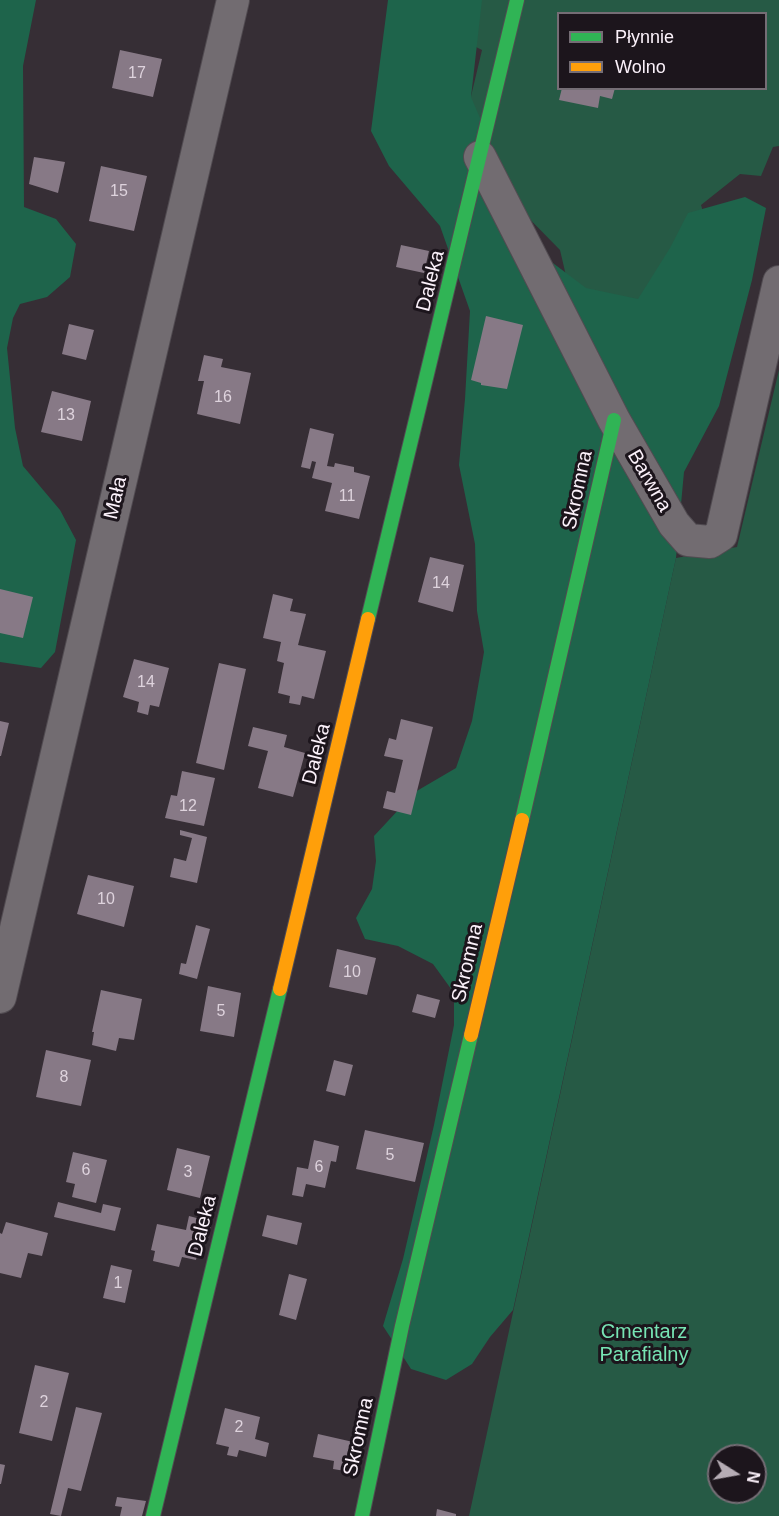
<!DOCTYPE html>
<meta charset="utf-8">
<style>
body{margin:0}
#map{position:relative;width:779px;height:1516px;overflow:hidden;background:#362e35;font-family:Arial,sans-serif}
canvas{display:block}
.legend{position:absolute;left:557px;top:12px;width:210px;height:78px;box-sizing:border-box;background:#1c151c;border:2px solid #756d75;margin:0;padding:8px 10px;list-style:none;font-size:18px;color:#fbf1fa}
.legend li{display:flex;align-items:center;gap:12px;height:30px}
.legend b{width:30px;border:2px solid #756d75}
.north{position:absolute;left:707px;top:1444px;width:60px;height:60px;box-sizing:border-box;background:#1c151c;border:2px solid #756d75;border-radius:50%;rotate:101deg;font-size:16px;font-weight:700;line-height:24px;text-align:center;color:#fbf1fa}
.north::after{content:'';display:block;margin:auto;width:21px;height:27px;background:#b6adb5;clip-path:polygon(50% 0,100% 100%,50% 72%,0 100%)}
</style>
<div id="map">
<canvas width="779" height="1516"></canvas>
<ul class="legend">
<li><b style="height:8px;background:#30b455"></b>Płynnie</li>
<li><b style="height:8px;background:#ff9f0a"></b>Wolno</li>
</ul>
<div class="north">N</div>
</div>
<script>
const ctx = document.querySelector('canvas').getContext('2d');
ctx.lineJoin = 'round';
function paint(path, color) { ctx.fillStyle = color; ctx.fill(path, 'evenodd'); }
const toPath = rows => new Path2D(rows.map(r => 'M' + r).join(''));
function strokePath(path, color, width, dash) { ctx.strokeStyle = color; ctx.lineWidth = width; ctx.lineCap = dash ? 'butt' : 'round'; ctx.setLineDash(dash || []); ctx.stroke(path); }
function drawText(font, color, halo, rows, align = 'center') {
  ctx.font = font + ' Arial,sans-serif'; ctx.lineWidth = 6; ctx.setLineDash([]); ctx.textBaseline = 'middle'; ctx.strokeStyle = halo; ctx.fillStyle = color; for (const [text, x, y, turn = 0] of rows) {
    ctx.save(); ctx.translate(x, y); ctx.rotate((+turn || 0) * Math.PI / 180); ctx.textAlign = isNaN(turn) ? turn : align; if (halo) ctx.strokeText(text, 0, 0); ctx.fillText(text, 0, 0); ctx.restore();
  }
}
const green = toPath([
 [434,0,779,0,779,146,773,147,761,176,740,174,701,205,710,234,594,618,574,310,560,250,459,147,482,50,430,24],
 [558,14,766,14,766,88,558,88],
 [779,370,779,1516,469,1516,676,558,737,547],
 [719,1456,755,1456,755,1492,719,1492]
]);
const forest = toPath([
 [0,0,36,0,23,66,24,207,56,219,76,244,70,277,47,297,20,304,13,318,7,348,15,428,23,466,60,510,76,540,55,652,41,668,0,662],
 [388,0,482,0,471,97,537,251,586,288,638,299,670,248,688,213,745,197,766,208,752,280,719,406,684,472,676,558,513,1310,490,1337,472,1364,446,1380,411,1369,383,1326,403,1259,434,1125,454,1025,454,993,433,964,398,946,365,939,356,918,372,889,376,861,374,836,415,792,456,768,472,721,484,652,477,611,475,544,459,465,465,399,470,311,440,226,389,166,371,131]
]);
const building = toPath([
 [120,50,162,59,153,97,112,88],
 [562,88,615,88,612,99,600,96,598,108,559,100],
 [34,157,65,162,58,193,29,184],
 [101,166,147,176,134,231,89,221],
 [401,245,429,251,424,273,396,267],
 [486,316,523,325,507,389,481,385,481,383,471,380],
 [69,324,94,330,86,360,62,354],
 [204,355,223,359,221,367,251,373,240,424,197,414,204,381,198,381],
 [52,391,91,401,82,441,41,432],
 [310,428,334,434,327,466,334,467,335,463,354,467,354,472,370,476,359,519,325,511,332,483,312,478,316,462,312,461,310,469,301,467],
 [430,557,464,565,453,612,418,602],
 [0,589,33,597,23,638,0,633],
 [273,594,293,599,290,611,306,614,298,645,326,651,314,699,302,696,300,705,289,703,290,696,278,693,284,663,277,661,281,642,263,638],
 [134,659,169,668,159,707,150,705,148,715,137,712,139,702,123,697],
 [219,663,246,669,224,770,196,763],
 [401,719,433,727,411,815,383,808,387,791,395,793,403,760,384,756,389,738,396,740],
 [0,721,9,723,1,756,0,756],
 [253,727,287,735,284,747,305,753,293,797,258,788,268,751,248,746],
 [182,771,215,778,204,826,165,818,171,795,177,796],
 [180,830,207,837,197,883,170,877,174,858,186,861,192,838,180,835],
 [88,875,134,886,124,927,77,914],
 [196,925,210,929,197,979,179,974,181,963,186,964],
 [337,949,376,958,367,995,329,987],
 [208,986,241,993,234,1037,200,1031],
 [101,990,142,999,134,1040,119,1038,116,1051,92,1045,94,1032,92,1032],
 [417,994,440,1000,435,1018,412,1012],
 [46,1050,91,1060,81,1106,36,1097],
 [334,1060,353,1065,345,1096,326,1091],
 [365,1130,424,1143,415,1182,356,1169],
 [314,1140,339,1146,336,1162,331,1161,325,1188,306,1184,303,1197,292,1195,297,1167,308,1169],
 [177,1148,210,1156,200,1198,167,1190],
 [73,1152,107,1160,96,1203,72,1197,75,1184,66,1182],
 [58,1202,101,1213,103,1204,121,1208,115,1231,54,1217],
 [267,1215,302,1223,297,1245,262,1236],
 [189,1216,212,1222,207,1243,200,1241,196,1260,182,1257,179,1267,153,1261,155,1251,151,1250,157,1224,186,1230],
 [6,1222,48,1233,42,1256,28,1253,21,1278,0,1273,0,1233,2,1234],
 [111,1265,132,1270,125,1303,103,1298],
 [289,1274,307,1279,296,1320,279,1315],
 [35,1365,69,1373,52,1441,19,1433],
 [76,1407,102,1413,81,1491,68,1488,61,1516,50,1514],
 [225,1408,260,1417,255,1439,269,1443,266,1457,239,1450,237,1457,227,1455,229,1447,216,1444],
 [318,1434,362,1444,357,1466,346,1464,345,1471,333,1469,334,1461,313,1457],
 [0,1464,5,1465,1,1484,0,1484],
 [117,1497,146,1501,142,1516,120,1516,122,1507,115,1506],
 [437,1509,456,1514,456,1516,436,1516]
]);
const street = toPath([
 [480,157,614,420,674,524,688,540,710,542,721,535,779,282],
 [0,997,233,0]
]);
const fast = toPath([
 [368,619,517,0],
 [522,820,614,420],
 [153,1516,280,989],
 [362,1516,402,1326,471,1035]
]);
const slow = toPath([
 [280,989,368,619],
 [471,1035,522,820]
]);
const numberNames = [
 ["17",137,74],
 ["15",119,192],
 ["16",223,398],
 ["13",66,416],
 ["11",347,497],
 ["14",441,584],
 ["14",146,683],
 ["12",188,807],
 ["10",106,900],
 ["10",352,973],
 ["5",221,1012],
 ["8",64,1078],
 ["5",390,1156],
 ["6",319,1168],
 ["6",86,1171],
 ["3",188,1173],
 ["1",118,1284],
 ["2",44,1403],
 ["2",239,1428]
];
const streetNames = [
 ["Daleka",431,281,-76],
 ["Barwna",649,481,60],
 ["Skromna",578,490,-78],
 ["Mała",116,498,-77],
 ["Daleka",317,754,-76],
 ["Skromna",468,963,-77],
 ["Daleka",203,1226,-76],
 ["Skromna",359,1437,-78]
];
const parkNames = [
 ["Cmentarz",644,1332],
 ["Parafialny",644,1355]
];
paint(green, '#265a45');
paint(forest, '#1e644b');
paint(building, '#877986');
strokePath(street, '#514b51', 34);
strokePath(fast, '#514b51', 16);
strokePath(slow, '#514b51', 16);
strokePath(street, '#726c71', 32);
strokePath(fast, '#30b455', 14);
strokePath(slow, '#ff9f0a', 14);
drawText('16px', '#ded3dd', null, numberNames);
drawText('20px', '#fbf1fa', '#1c151c', streetNames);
drawText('20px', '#77e4b4', '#1c151c', parkNames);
</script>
